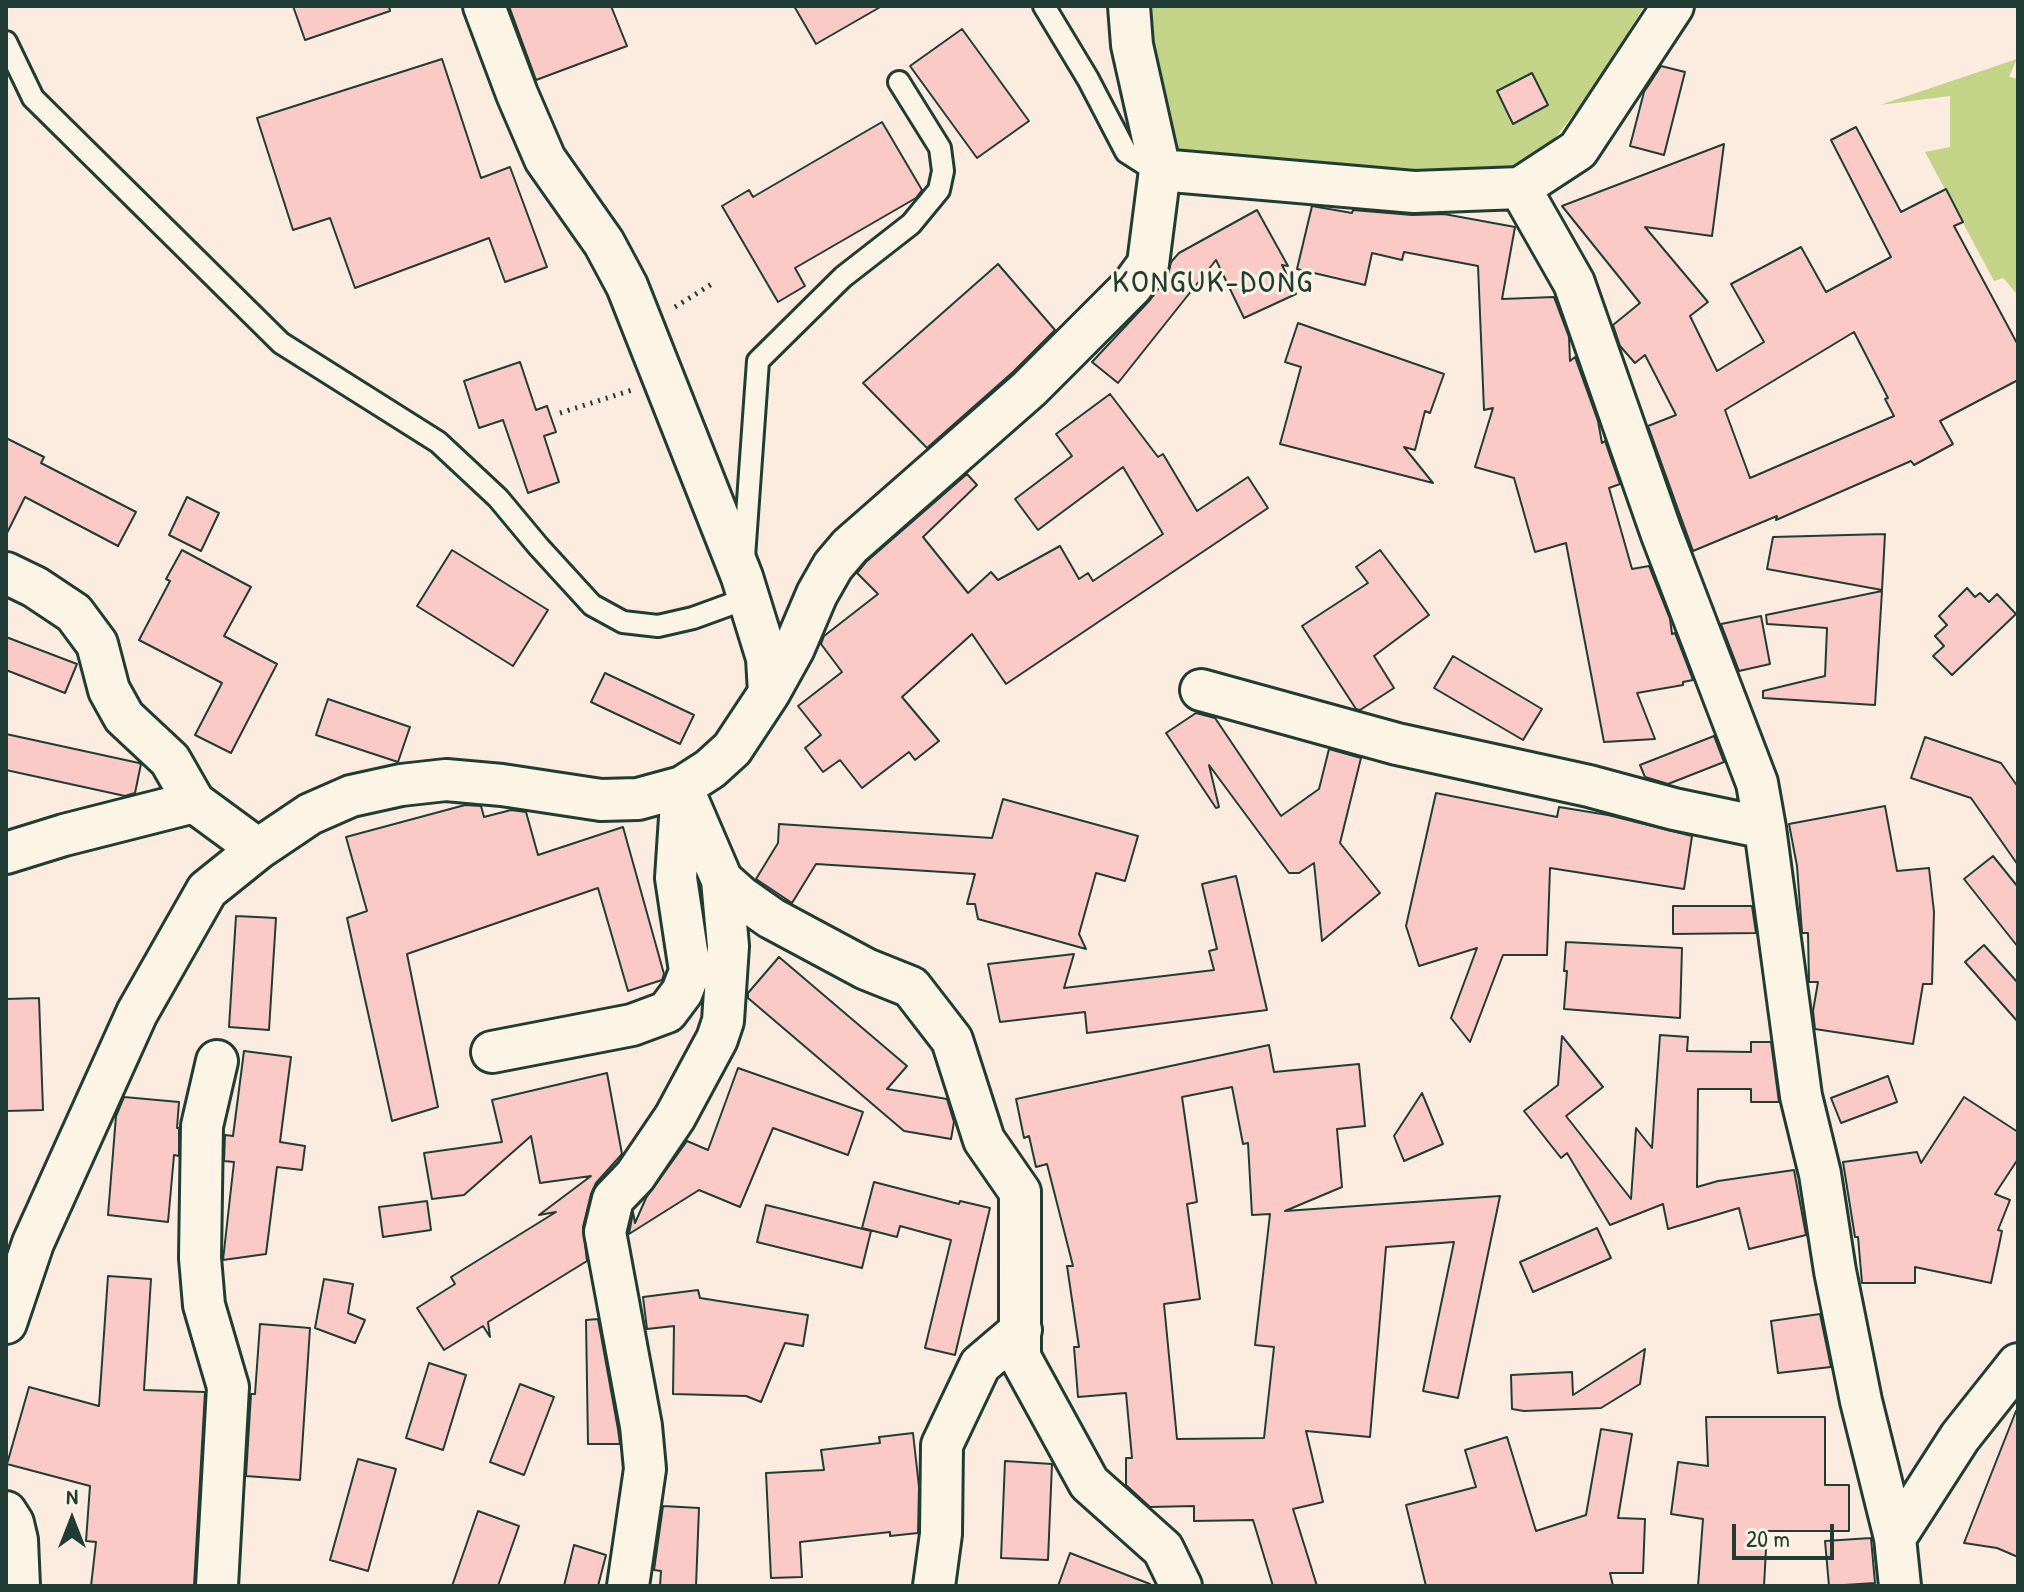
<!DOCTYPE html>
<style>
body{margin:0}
#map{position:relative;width:2024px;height:1592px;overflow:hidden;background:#fcecdf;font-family:"Patrick Hand",sans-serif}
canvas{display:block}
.frame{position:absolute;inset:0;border:8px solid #1f3d34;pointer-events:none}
.north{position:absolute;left:32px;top:1480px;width:80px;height:80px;-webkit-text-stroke:6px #fcf5e5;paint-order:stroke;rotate:0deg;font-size:22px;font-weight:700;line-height:32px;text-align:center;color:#1f3d34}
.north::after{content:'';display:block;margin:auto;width:28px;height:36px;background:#1f3d34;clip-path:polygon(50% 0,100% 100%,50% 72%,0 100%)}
.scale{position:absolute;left:1732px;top:1524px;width:102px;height:36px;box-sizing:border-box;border:4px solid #1f3d34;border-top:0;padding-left:10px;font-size:24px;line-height:28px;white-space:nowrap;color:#1f3d34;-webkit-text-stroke:6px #fcf5e5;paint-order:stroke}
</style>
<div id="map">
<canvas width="2024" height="1592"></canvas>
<div class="frame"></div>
<div class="north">N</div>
<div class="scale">20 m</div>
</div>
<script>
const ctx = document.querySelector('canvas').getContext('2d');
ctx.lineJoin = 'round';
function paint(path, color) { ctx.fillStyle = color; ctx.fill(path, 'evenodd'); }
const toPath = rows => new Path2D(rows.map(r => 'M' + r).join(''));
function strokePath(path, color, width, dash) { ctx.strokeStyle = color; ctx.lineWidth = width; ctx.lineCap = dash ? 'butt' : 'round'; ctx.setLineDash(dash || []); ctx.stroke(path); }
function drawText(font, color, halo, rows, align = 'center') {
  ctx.font = font + ' "Patrick Hand",sans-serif'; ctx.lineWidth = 6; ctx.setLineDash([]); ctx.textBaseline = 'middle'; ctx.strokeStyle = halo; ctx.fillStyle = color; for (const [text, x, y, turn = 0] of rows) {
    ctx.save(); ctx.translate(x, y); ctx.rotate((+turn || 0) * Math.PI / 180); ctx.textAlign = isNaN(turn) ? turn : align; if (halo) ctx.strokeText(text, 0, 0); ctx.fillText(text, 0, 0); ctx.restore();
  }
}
const green = toPath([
 [1138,6,1644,6,1598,83,1548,147,1527,161,1502,170,1405,177,1163,157],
 [2017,59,2009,77,2018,79,2018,295,2003,278,1994,281,1925,152,1950,147,1950,96,1880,105]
]);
const building = toPath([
 [293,6,389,6,390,11,305,40,293,6],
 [509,6,611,6,627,46,536,80,509,6],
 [794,6,882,6,816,44,794,6],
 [962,29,1029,121,977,158,910,66,962,29],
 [442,59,481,178,510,167,547,267,505,282,489,238,355,288,330,218,293,230,257,118,442,59],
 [1661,66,1685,72,1664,155,1630,146,1644,92,1661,66],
 [1532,73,1548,105,1513,124,1497,91,1532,73],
 [882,122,922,190,916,198,795,268,805,286,778,302,722,206,749,190,753,197,882,122],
 [1856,127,1901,212,1946,189,1963,222,1954,226,2018,345,2018,380,1940,421,1953,444,1914,465,1911,461,1776,520,1777,516,1693,551,1648,426,1676,415,1645,355,1635,363,1620,346,1613,325,1640,303,1562,206,1724,144,1712,236,1645,227,1708,302,1690,316,1717,371,1764,342,1731,284,1801,247,1826,292,1891,257,1831,140,1856,127],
 [1854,332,1888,398,1885,399,1894,416,1750,478,1725,410,1854,332],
 [1312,206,1352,213,1353,210,1412,215,1444,214,1515,227,1502,299,1554,297,1569,337,1570,361,1575,357,1598,421,1602,443,1605,441,1620,484,1609,488,1632,569,1649,566,1670,619,1672,634,1675,633,1693,680,1683,682,1683,685,1637,693,1655,739,1604,742,1566,543,1535,552,1514,478,1475,467,1493,408,1484,410,1478,266,1404,252,1402,260,1372,253,1365,285,1297,269,1312,206],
 [1257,210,1288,266,1282,265,1296,294,1244,318,1216,260,1118,383,1092,362,1150,300,1167,278,1171,262,1179,253,1257,210],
 [998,264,1055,330,1013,372,927,448,863,383,998,264],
 [1298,323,1444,374,1430,413,1425,411,1415,450,1404,447,1433,483,1280,444,1301,367,1285,362,1298,323],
 [520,362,536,410,547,406,556,432,544,436,559,482,528,493,503,420,479,428,464,381,520,362],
 [1110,394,1158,457,1163,454,1197,511,1248,477,1268,508,1006,684,972,634,902,697,939,741,915,760,909,752,862,788,840,760,823,772,805,748,821,735,798,706,842,672,821,644,824,636,878,594,857,573,866,562,967,474,977,485,923,537,968,593,991,572,998,580,1060,546,1079,579,1088,573,1093,581,1163,534,1123,467,1038,530,1015,499,1072,456,1056,434,1110,394],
 [6,438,44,457,41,463,136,512,118,546,25,497,6,535,6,438],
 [187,497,219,513,201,551,169,535,187,497],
 [1885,534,1882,590,1767,569,1773,537,1885,534],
 [182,550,251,587,224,636,277,664,231,753,195,735,222,683,139,640,170,581,166,579,182,550],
 [452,550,548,610,513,666,417,606,452,550],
 [1380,550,1429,615,1374,656,1394,688,1360,710,1356,709,1302,626,1368,583,1356,567,1380,550],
 [1967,588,1975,597,1980,593,1989,602,1997,594,2016,614,1952,675,1933,656,1944,646,1935,636,1947,625,1939,616,1967,588],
 [1882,591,1875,705,1763,698,1763,691,1825,676,1827,628,1767,624,1766,615,1882,591],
 [1761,616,1770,664,1739,671,1721,624,1761,616],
 [6,637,77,664,65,693,6,670,6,637],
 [1453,656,1542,709,1523,740,1434,688,1453,656],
 [605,673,694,715,680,744,591,702,605,673],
 [328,699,410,727,398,762,316,735,328,699],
 [1196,713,1215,718,1281,816,1319,789,1329,749,1361,758,1340,843,1380,893,1322,941,1314,863,1299,873,1289,873,1209,765,1219,807,1216,808,1166,733,1196,713],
 [6,734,139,763,141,764,135,793,125,796,6,770,6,734],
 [1714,736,1724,762,1668,784,1645,777,1640,765,1714,736],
 [1925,737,2001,763,2018,787,2018,865,1971,798,1911,778,1925,737],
 [1436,793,1557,817,1559,807,1608,815,1692,836,1684,889,1550,868,1547,955,1503,955,1470,1042,1451,1018,1477,948,1419,966,1406,926,1436,793],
 [1003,799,1138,836,1125,881,1096,873,1079,934,1086,949,978,919,975,904,967,904,975,874,816,864,792,903,756,879,778,843,779,824,992,838,1003,799],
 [465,805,481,806,484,817,511,810,526,812,538,855,623,827,664,974,662,980,628,991,598,888,407,954,438,1107,392,1121,347,918,367,911,346,837,465,805],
 [1885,806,1897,871,1929,868,1934,912,1932,984,1923,984,1913,1044,1815,1029,1813,1011,1818,982,1809,982,1808,933,1802,933,1797,866,1789,824,1885,806],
 [1993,856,2018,887,2018,947,1964,879,1993,856],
 [1236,876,1267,1010,1087,1033,1085,1012,1000,1022,988,964,1074,954,1064,988,1214,970,1209,951,1217,949,1202,884,1236,876],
 [1673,906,1752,906,1756,933,1673,934,1673,906],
 [236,916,276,918,269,1030,229,1027,236,916],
 [1566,942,1682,948,1680,1018,1564,1009,1567,971,1564,971,1566,942],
 [1984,945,2018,983,2018,1022,1965,962,1984,945],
 [779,957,907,1066,887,1089,947,1099,954,1122,951,1139,904,1131,748,998,748,993,779,957],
 [39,998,43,1110,6,1111,6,999,39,998],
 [1660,1035,1688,1037,1687,1051,1751,1052,1751,1042,1771,1042,1779,1102,1751,1102,1751,1089,1698,1089,1697,1187,1718,1181,1794,1170,1806,1235,1749,1249,1739,1208,1668,1229,1663,1204,1610,1225,1567,1153,1561,1158,1524,1111,1558,1085,1562,1036,1603,1087,1566,1116,1631,1199,1636,1128,1652,1148,1660,1035],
 [1269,1045,1274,1072,1359,1064,1365,1126,1337,1129,1342,1187,1285,1211,1500,1196,1458,1398,1423,1391,1454,1242,1386,1247,1370,1437,1306,1431,1323,1502,1293,1509,1317,1586,1273,1586,1253,1520,1194,1521,1194,1506,1150,1507,1126,1485,1126,1458,1132,1458,1126,1393,1078,1397,1074,1347,1079,1347,1067,1266,1073,1266,1047,1164,1036,1167,1029,1136,1024,1138,1016,1099,1269,1045],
 [1232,1087,1243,1144,1248,1143,1252,1215,1270,1214,1255,1345,1274,1347,1264,1438,1177,1439,1164,1304,1200,1299,1187,1204,1197,1202,1182,1097,1232,1087],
 [244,1051,291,1057,280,1142,305,1146,302,1170,277,1167,266,1254,223,1260,234,1162,224,1161,225,1135,233,1136,244,1051],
 [738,1068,863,1112,848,1155,773,1128,740,1207,699,1190,629,1234,633,1212,635,1223,646,1198,687,1141,708,1150,738,1068],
 [607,1073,622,1154,596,1183,591,1194,583,1227,587,1261,488,1322,490,1337,483,1326,444,1350,417,1308,455,1284,451,1277,556,1212,539,1215,591,1176,540,1183,531,1136,464,1195,432,1199,424,1153,502,1142,492,1100,607,1073],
 [1888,1076,1897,1102,1841,1123,1831,1098,1888,1076],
 [1422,1093,1443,1144,1404,1161,1394,1136,1422,1093],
 [124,1097,179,1102,177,1128,179,1128,179,1156,174,1155,168,1222,108,1215,116,1116,124,1097],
 [1964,1097,2018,1132,2018,1159,1995,1194,2010,1200,1998,1230,2002,1231,1991,1283,1915,1267,1915,1283,1862,1283,1858,1237,1855,1237,1843,1162,1917,1152,1921,1163,1964,1097],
 [874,1182,959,1204,960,1201,990,1208,955,1355,925,1348,951,1240,900,1226,897,1237,862,1228,874,1182],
 [427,1201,431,1230,383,1237,379,1207,427,1201],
 [766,1205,871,1231,862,1268,757,1242,766,1205],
 [1597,1228,1611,1258,1533,1292,1520,1262,1597,1228],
 [108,1276,151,1279,144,1390,205,1392,194,1586,91,1586,96,1542,86,1541,90,1486,7,1464,29,1387,99,1406,108,1276],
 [324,1279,353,1284,348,1313,365,1320,355,1343,315,1328,324,1279],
 [698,1290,700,1298,808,1315,803,1346,785,1343,761,1402,746,1396,673,1394,674,1326,647,1329,643,1297,698,1290],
 [1820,1314,1831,1367,1778,1373,1771,1321,1820,1314],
 [598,1319,618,1429,620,1444,588,1444,586,1320,598,1319],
 [260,1324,310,1328,300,1480,246,1476,251,1394,255,1394,260,1324],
 [1645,1349,1640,1384,1601,1408,1524,1411,1512,1409,1511,1375,1572,1372,1573,1395,1645,1349],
 [429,1363,466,1375,443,1450,406,1438,429,1363],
 [520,1384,554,1397,524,1475,490,1462,520,1384],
 [2016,1411,2018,1411,2018,1557,1997,1548,1964,1543,2016,1411],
 [1706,1417,1825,1417,1825,1485,1849,1485,1849,1531,1767,1531,1764,1586,1698,1586,1703,1519,1671,1514,1678,1462,1708,1466,1706,1417],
 [1601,1429,1632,1434,1618,1518,1645,1519,1643,1573,1610,1573,1613,1586,1426,1586,1406,1505,1476,1487,1465,1450,1507,1437,1536,1531,1586,1515,1601,1429],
 [913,1433,919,1487,918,1533,890,1536,890,1532,800,1542,802,1577,771,1578,766,1473,824,1470,821,1450,880,1443,879,1437,913,1433],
 [358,1459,396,1469,368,1571,330,1560,358,1459],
 [1005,1461,1052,1464,1048,1560,1001,1558,1005,1461],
 [663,1506,699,1508,696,1586,660,1586,661,1571,654,1570,663,1506],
 [478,1511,519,1526,498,1586,452,1586,478,1511],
 [1871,1538,1875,1583,1829,1586,1825,1541,1871,1538],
 [574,1545,606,1555,598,1586,564,1586,574,1545],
 [1070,1553,1150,1584,1149,1586,1058,1586,1070,1553]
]);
const path = toPath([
 [675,307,715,282],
 [560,413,632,390]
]);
const lane = toPath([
 [1044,6,1088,79,1126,152,1151,168,1160,170],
 [6,42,33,98,281,343,438,442,498,498,538,546,592,605,623,622,658,626,693,618,748,598],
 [744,557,758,361,843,277,911,224,939,190,943,171,940,148,899,82]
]);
const street = toPath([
 [1160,170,1414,192,1520,188,1578,150,1673,6],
 [1520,188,1574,283,1661,532,1757,783,1765,828],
 [6,573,35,587,74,613,97,644,109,690,124,717,170,760,194,802],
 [1201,690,1397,744,1589,786,1674,809,1765,828,1801,1096,1820,1174,1835,1271,1861,1401,1895,1538,1900,1586],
 [769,693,794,648,817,594,833,566,850,546,1029,389,1132,286,1148,264,1160,170,1132,45,1129,6],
 [6,853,64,835,194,802,258,849],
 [492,1052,632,1025,667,1012,682,992,690,971,676,878,682,787,722,880,741,897,771,918,866,969,911,987,952,1040,984,1140,1020,1192,1020,1357,1089,1483,1163,1549,1181,1586],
 [6,1323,33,1243,137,1013,207,890,258,849,310,814,351,796,401,785,446,780,502,785,601,800,638,799,682,787,710,769,732,749,769,693,767,658,742,577,627,286,604,243,545,159,517,94,484,6],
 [6,1512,13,1523,17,1540,19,1586],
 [1895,1538,1960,1437,2018,1364],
 [217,1586,228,1387,204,1305,200,1258,202,1126,217,1061],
 [628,1586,645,1469,641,1426,605,1232,613,1199,635,1176,675,1117,717,1039,723,1021,728,946,722,880],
 [934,1586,941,1534,942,1445,980,1365,1021,1330]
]);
const quarterNames = [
 ["KONGUK-DONG",1213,283]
];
paint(green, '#c3d387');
paint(building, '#fbcac6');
strokePath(building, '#1f3d34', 2);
strokePath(lane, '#1f3d34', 26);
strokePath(street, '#1f3d34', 46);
strokePath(path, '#1f3d34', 5, [2, 6]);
strokePath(lane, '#fcf5e5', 20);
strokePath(street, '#fcf5e5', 40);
ctx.letterSpacing = '2px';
drawText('32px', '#1f3d34', '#fcf5e5', quarterNames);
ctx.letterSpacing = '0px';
</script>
